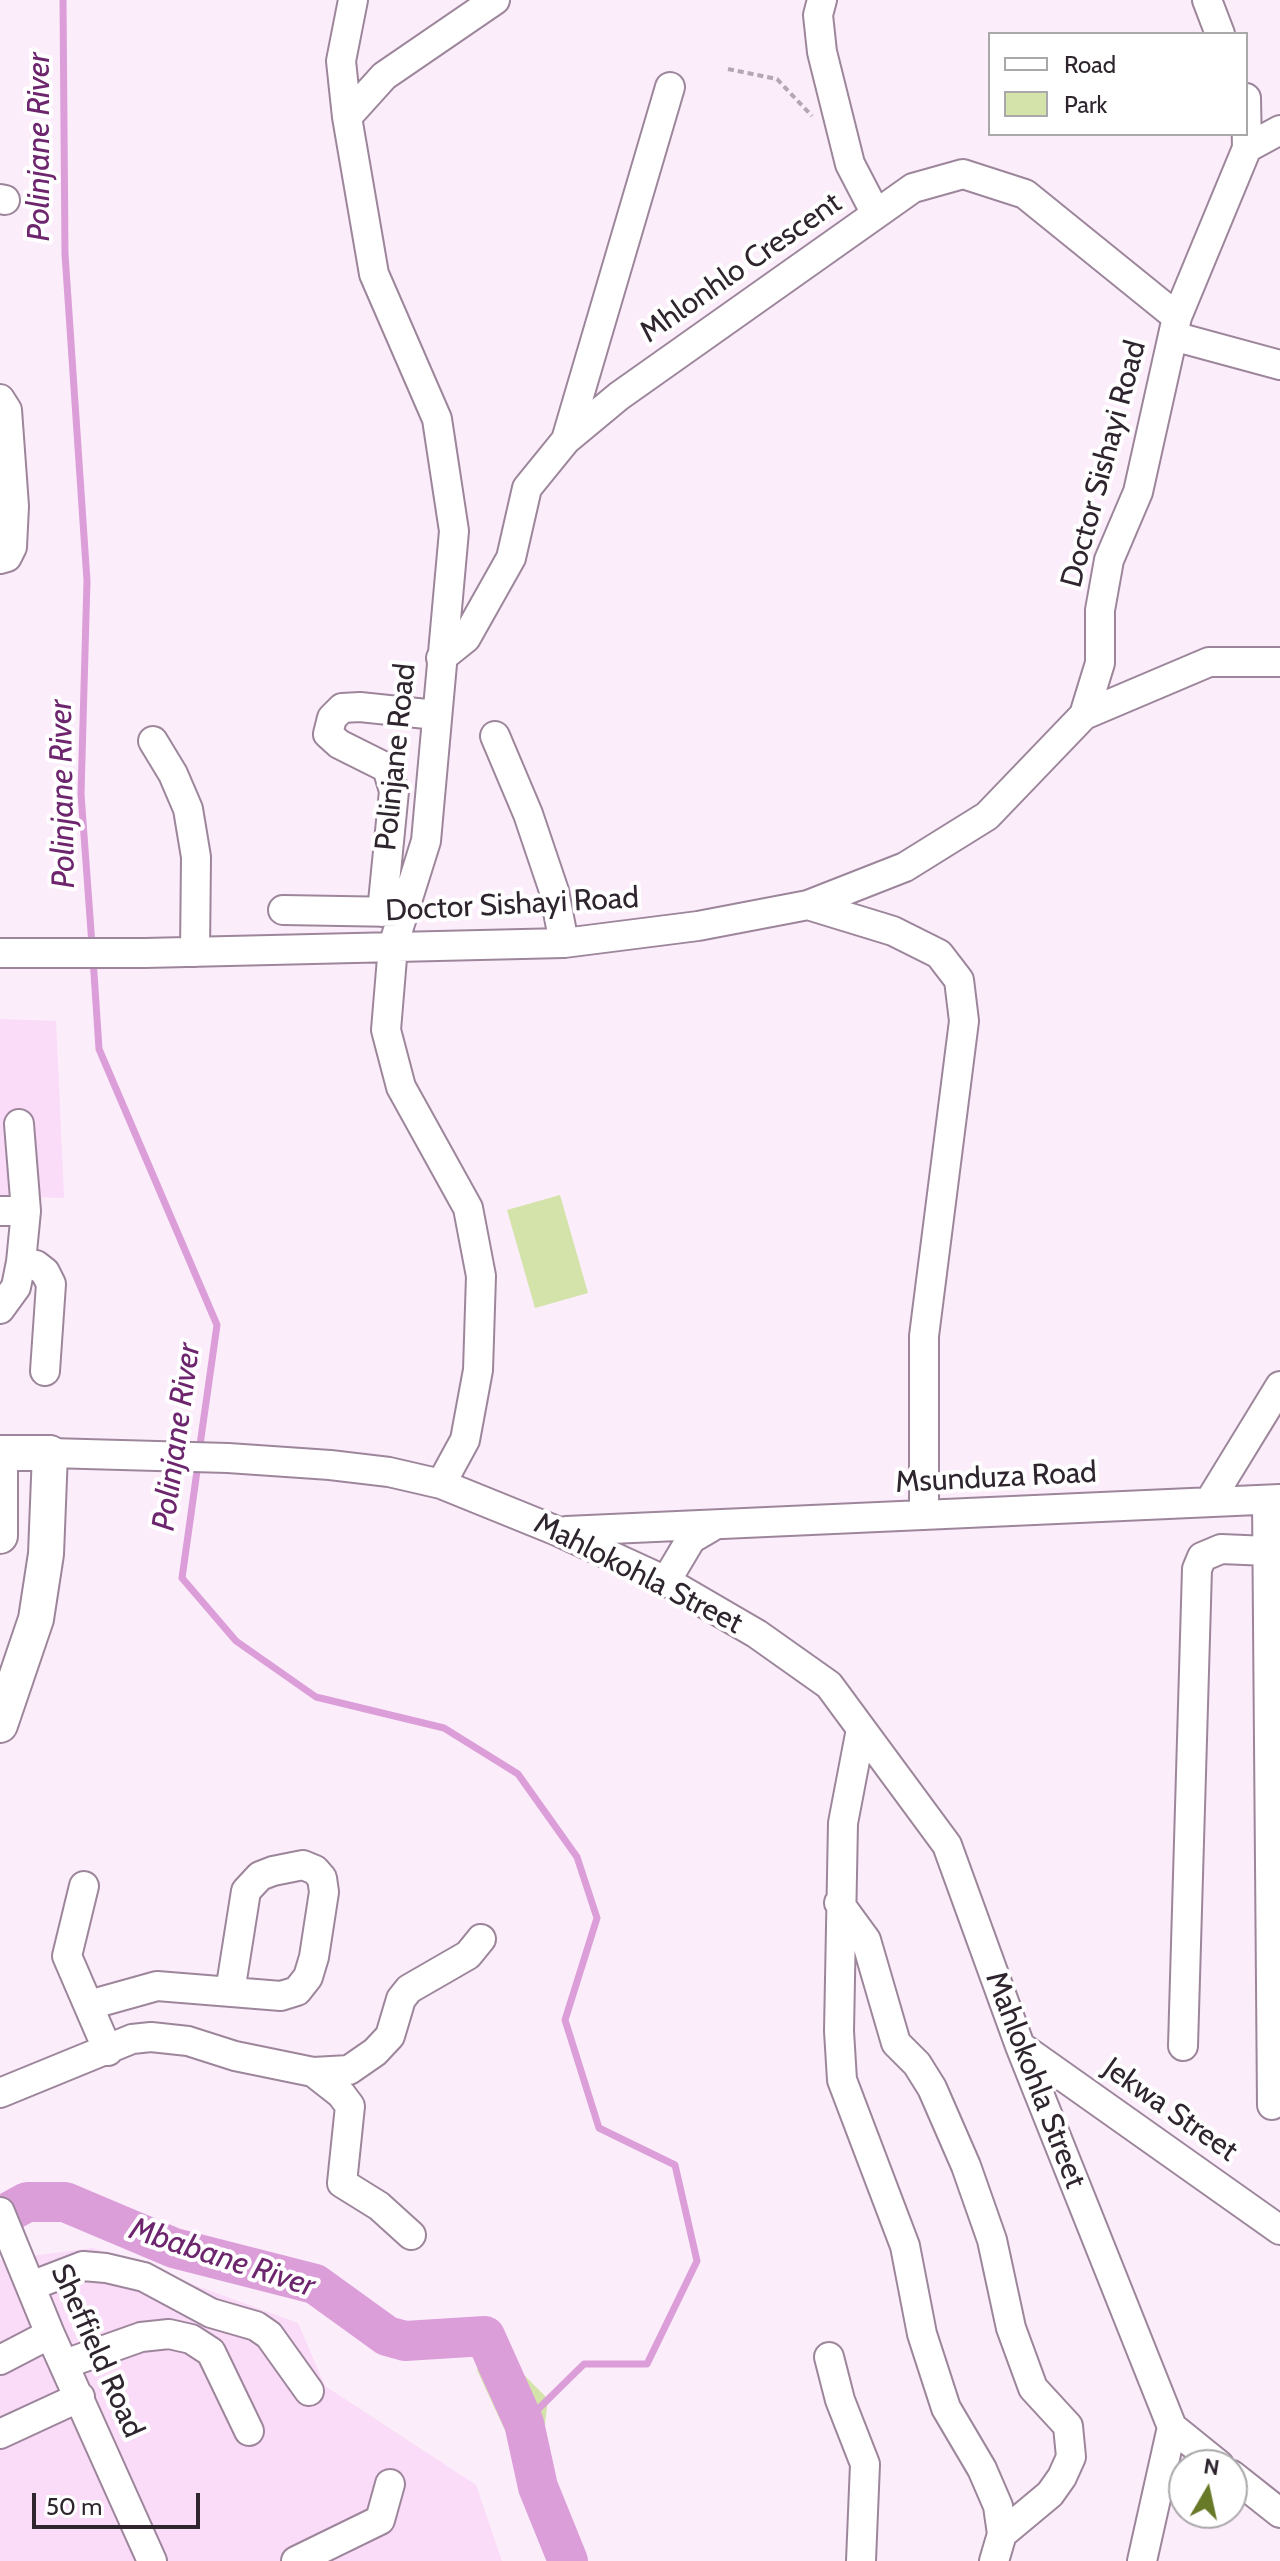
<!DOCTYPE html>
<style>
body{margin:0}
#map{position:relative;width:1280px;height:2561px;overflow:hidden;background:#fcedfb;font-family:Cabin,sans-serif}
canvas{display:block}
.legend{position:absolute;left:988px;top:32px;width:260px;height:104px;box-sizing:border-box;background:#fff;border:2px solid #aba8ab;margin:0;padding:10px 14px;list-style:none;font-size:24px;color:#2e252e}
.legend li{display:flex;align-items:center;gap:16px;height:40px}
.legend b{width:40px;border:2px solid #aba8ab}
.north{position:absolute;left:1168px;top:2449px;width:80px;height:80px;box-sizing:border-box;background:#fff;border:2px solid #aba8ab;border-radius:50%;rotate:9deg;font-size:22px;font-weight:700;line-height:32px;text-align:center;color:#2e252e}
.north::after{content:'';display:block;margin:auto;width:28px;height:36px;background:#687928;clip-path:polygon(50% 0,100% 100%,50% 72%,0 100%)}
.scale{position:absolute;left:32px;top:2493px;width:168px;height:36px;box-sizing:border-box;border:4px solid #2e252e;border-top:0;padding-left:10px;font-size:24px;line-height:28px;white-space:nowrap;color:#2e252e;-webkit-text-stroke:6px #fff;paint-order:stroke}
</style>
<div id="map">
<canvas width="1280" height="2561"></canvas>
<ul class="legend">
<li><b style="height:10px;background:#fff"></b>Road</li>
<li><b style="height:22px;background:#d3e3a9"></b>Park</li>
</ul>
<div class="north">N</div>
<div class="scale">50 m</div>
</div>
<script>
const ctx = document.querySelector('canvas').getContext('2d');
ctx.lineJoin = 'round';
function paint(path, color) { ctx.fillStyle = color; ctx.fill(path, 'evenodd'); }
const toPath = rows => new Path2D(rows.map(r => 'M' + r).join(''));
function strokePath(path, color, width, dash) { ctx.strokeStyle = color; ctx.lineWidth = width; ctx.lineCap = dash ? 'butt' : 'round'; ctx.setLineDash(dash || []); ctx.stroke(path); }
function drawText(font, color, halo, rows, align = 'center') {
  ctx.font = font + ' Cabin,sans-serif'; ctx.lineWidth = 8; ctx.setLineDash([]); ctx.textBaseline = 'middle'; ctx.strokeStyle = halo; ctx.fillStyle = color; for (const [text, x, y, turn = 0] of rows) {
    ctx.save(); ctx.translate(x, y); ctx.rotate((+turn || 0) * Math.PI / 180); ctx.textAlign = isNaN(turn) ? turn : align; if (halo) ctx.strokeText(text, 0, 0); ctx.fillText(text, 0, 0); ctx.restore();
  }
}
const built = toPath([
 [0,1019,56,1021,64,1198,0,1196],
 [93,2248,298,2323,325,2386,476,2485,502,2561,0,2561,0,2260]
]);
const green = toPath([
 [560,1195,588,1293,535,1308,507,1210],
 [485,2336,548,2399,543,2440,549,2514,520,2463,477,2370]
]);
const stream = toPath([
 [63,0,65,254,87,581,81,794,92,945],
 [93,958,99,1049,217,1325,199,1452],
 [198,1464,182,1578,236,1641,316,1697,444,1728,518,1774,577,1857,597,1918,565,2020,599,2128,675,2165,697,2261,647,2364,584,2364,524,2423]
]);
const river = toPath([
 [0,2217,27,2202,65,2202,174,2248,315,2284,387,2336,405,2341,485,2336,524,2423,538,2487,568,2561]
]);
const path = toPath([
 [728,69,777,79,812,116]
]);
const minor = toPath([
 [353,0,341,61,347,117,374,274,437,419,454,531,426,841,393,946,386,1030,401,1087,468,1208,481,1276,478,1370,465,1440,441,1484],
 [822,0,818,15,822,52,850,164,876,214],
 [1207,0,1220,34],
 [347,117,384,76,495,0],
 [1247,148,1280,130],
 [0,199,5,200],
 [1173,336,1280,365],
 [0,399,7,410,14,506,12,547,7,557,0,559],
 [566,440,670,87],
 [441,658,466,638,511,558,527,488,566,440,619,396,913,188,963,174,1025,194,1177,317],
 [1084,715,1209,662,1280,662],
 [495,736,528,814,554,891,564,943],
 [153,741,173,774,188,809,196,857,195,952],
 [808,905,893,931,939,954,959,980,964,1021,924,1336,924,1515],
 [283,910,399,912],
 [382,912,394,791,387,768,339,744,328,734,332,718,342,708,360,707,436,715],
 [0,953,145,953,564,943,698,926,808,905,905,867,987,816,1084,715,1100,663,1100,610,1109,560,1138,492,1177,317,1247,148,1246,98],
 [19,1124,26,1211,21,1262],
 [0,1211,26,1211],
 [0,1309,16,1287,21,1262,36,1265,45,1272,51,1284,45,1371],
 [50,1453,228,1458,330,1465,389,1472,441,1484,557,1531,666,1581,757,1634,829,1685,947,1845,1020,2046,1172,2427,1219,2465],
 [1267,1500,1272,2105],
 [1209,1502,1280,1386],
 [566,1531,1280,1499],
 [666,1581,691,1539,715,1525],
 [861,1729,843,1823,839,2031,842,2080,905,2246,922,2334,946,2408,982,2469,998,2506,1002,2534,994,2561],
 [84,1886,67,1956,108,2051],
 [839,1903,866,1940,896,2043,917,2064,932,2088,966,2166,992,2240,1011,2328,1033,2388,1068,2426,1071,2457,1062,2477,1050,2494,1002,2534],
 [89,2005,157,1986,281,1996,297,1991,308,1977,314,1957,324,1892,322,1878,315,1870,303,1865,273,1871,260,1876,246,1891,230,1992],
 [1020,2046,1280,2230],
 [1183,2046,1197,1569,1202,1557,1221,1549,1268,1551],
 [313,2072,341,2094,350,2106,342,2183,379,2206,411,2235],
 [0,2093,132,2039,151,2037,188,2041,235,2056,313,2072,349,2070,375,2052,390,2036,401,1999,409,1989,468,1955,481,1939],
 [0,2212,50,2334,152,2561],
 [31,2286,83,2266,106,2268,144,2277,211,2313,256,2326,269,2335,309,2391],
 [829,2357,840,2400,865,2464,861,2561],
 [0,2360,50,2334],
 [65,2364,141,2337,169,2334,191,2339,211,2352,249,2431],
 [0,2434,80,2397],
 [1232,2475,1280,2513],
 [296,2561,380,2520,390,2484],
 [1142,2561,1172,2427]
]);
const major = toPath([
 [0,1453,50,1453,46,1554,36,1619,0,1725],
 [0,1536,0,1453]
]);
const streetNames = [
 ["Mhlonhlo Crescent",741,268,-35],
 ["Doctor Sishayi Road",1104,464,-75],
 ["Polinjane Road",396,757,-84],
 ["Doctor Sishayi Road",512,905,-3],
 ["Msunduza Road",996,1478,-3],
 ["Mahlokohla Street",638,1574,27],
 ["Mahlokohla Street",1035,2080,69],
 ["Jekwa Street",1170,2110,35],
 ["Sheffield Road",97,2351,66]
];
const waterNames = [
 ["Polinjane River",40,147,-90],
 ["Polinjane River",63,794,-91],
 ["Polinjane River",177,1437,-82],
 ["Mbabane River",222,2258,18]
];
paint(built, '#fadbf8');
paint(green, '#d3e3a9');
strokePath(stream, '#db9ed9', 7);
strokePath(river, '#db9ed9', 40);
strokePath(minor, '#9d869b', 32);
strokePath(major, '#9d869b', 38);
strokePath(path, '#b4a7b4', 4, [6, 4]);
strokePath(minor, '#fff', 28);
strokePath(major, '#fff', 34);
drawText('30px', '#2e252e', '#fff', streetNames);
drawText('italic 32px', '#6d266d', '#fff', waterNames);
</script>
